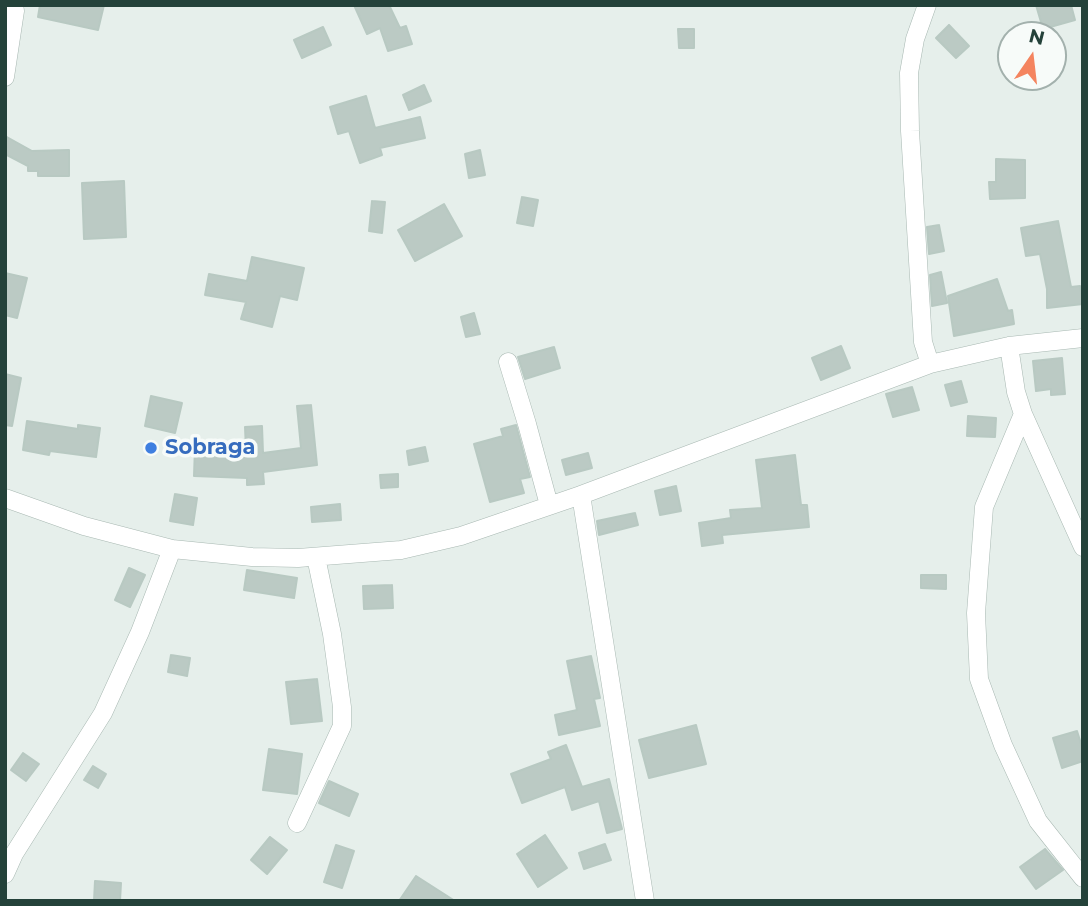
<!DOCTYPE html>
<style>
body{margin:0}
#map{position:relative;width:1088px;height:906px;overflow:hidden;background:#e6efeb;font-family:Montserrat,sans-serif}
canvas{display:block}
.frame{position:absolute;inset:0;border:7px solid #24423a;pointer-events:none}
.north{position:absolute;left:997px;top:21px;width:70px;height:70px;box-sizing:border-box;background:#f7fbf9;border:2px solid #a3b1ad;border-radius:50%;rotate:14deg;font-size:19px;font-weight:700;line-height:28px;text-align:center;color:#24423a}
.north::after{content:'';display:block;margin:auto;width:24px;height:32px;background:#f4845f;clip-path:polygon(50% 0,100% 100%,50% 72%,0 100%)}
</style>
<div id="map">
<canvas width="1088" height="906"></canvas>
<div class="frame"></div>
<div class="north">N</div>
</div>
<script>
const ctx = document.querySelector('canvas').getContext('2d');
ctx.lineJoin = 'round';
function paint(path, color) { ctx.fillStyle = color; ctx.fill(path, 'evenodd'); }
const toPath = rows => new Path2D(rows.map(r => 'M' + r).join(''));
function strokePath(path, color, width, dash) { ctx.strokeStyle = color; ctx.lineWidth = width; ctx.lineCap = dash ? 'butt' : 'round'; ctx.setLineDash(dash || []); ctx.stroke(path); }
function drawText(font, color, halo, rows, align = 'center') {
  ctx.font = font + ' Montserrat,sans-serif'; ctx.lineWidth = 7; ctx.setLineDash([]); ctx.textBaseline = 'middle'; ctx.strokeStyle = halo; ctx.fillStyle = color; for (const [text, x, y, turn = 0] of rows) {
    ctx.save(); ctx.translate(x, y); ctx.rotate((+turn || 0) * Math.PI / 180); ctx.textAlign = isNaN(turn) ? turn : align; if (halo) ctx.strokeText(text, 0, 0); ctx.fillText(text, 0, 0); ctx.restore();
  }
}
const building = toPath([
 [40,5,104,5,98,30,38,17,40,5],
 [354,5,389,5,400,28,406,26,412,44,388,51,380,28,367,34,354,5],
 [1036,5,1071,5,1075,20,1043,29,1036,5],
 [949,25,969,46,956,58,936,38,949,25],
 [323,27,331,45,302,58,294,40,323,27],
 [678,29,694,29,694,48,679,48,678,29],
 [424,85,431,101,409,110,403,95,424,85],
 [366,96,375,128,420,117,425,138,380,148,382,155,360,163,349,131,338,134,330,107,366,96],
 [5,136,32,151,69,150,69,176,38,176,38,171,28,171,28,166,5,154,5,136],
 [480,150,485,175,469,178,465,154,480,150],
 [996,159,1025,160,1025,198,990,199,989,182,996,182,996,159],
 [124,181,126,237,84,239,82,183,124,181],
 [522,197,538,200,533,226,517,223,522,197],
 [372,201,385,202,382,233,369,231,372,201],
 [444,204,462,236,415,261,398,230,444,204],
 [1058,221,1071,287,1080,286,1083,304,1047,308,1047,289,1040,254,1026,256,1021,228,1058,221],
 [939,225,944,251,929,254,927,227,939,225],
 [252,257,304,268,297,300,280,296,272,327,241,319,246,302,205,295,209,274,247,281,252,257],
 [941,272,947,303,932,306,930,275,941,272],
 [5,273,27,278,17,318,5,315,5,273],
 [997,279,1008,311,1012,310,1014,324,954,336,948,296,997,279],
 [474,313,480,334,466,337,461,317,474,313],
 [841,346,850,368,821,380,812,358,841,346],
 [554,347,560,368,525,379,518,357,554,347],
 [1062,358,1065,394,1051,395,1051,389,1036,391,1033,361,1062,358],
 [5,374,21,378,12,426,5,425,5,374],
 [961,381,967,402,951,406,945,385,961,381],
 [912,387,919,410,893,417,886,394,912,387],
 [151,396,182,403,175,433,145,426,151,396],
 [311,405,317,465,263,472,264,484,247,485,247,478,194,476,195,447,246,450,245,427,262,426,263,453,301,448,297,406,311,405],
 [968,416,996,418,995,437,967,436,968,416],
 [27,421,78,429,78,425,100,428,96,457,50,451,49,455,23,450,27,421],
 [516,425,530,477,520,479,524,493,490,502,474,444,503,436,501,429,516,425],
 [425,447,428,461,409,465,407,451,425,447],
 [588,453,592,468,566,475,562,460,588,453],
 [795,455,801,505,807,505,809,527,722,535,723,543,702,546,699,523,731,518,730,510,762,508,756,460,795,455],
 [398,474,398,487,381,488,380,475,398,474],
 [676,486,681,511,660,515,655,491,676,486],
 [175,494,197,498,193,525,170,521,175,494],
 [340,504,341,520,312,522,311,507,340,504],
 [635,513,638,525,599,535,597,521,635,513],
 [129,568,145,575,130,607,115,600,129,568],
 [247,570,297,578,294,598,244,590,247,570],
 [921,575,946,575,946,589,921,588,921,575],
 [392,585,393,608,364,609,363,586,392,585],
 [171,655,190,658,187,676,168,672,171,655],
 [591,656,600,698,594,699,600,726,559,735,555,715,577,710,567,661,591,656],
 [317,679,322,721,291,724,286,682,317,679],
 [696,725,706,764,649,778,639,740,696,725],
 [1077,731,1083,750,1083,761,1062,768,1053,738,1077,731],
 [566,745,582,787,609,779,622,829,607,833,599,801,572,810,565,787,522,803,511,774,551,759,548,752,566,745],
 [269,749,302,754,297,794,263,790,269,749],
 [23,753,39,764,26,781,11,770,23,753],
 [93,766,106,774,98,788,84,780,93,766],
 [329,781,358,794,349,816,319,803,329,781],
 [545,835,567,868,538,887,517,854,545,835],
 [270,837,287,850,267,874,251,860,270,837],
 [605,844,611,860,584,869,579,853,605,844],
 [336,845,354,851,342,888,324,882,336,845],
 [1045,849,1063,870,1036,889,1020,867,1045,849],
 [416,876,455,901,399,901,416,876],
 [95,881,121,883,120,901,94,901,95,881]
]);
const minor = toPath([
 [927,5,915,39,909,73,910,131,923,342,930,364],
 [5,77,15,11,14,5],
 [1009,346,1016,392,1023,414,1083,547],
 [508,362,527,424,549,505],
 [1023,414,984,507,976,613,979,679,1003,745,1038,821,1083,878],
 [581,495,645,901],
 [5,498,84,526,172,549,252,557,298,558,401,550,461,536,581,495,930,364,1009,346,1083,338],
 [297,823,342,726,342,707,332,634,316,557],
 [5,874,14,854,103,713,140,632,172,549]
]);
const markers = [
 [151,448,7,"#3f7fe0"]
];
const shopNames = [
 ["Sobraga",165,448]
];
paint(building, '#bbcac4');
strokePath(building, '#b8c9c2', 2);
strokePath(minor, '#a8b8b2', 19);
strokePath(minor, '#fff', 18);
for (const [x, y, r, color] of markers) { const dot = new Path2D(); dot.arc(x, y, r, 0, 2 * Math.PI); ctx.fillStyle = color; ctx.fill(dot); strokePath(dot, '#f7fbf9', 2.5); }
drawText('bold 21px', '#366cbe', '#f7fbf9', shopNames, 'left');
</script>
